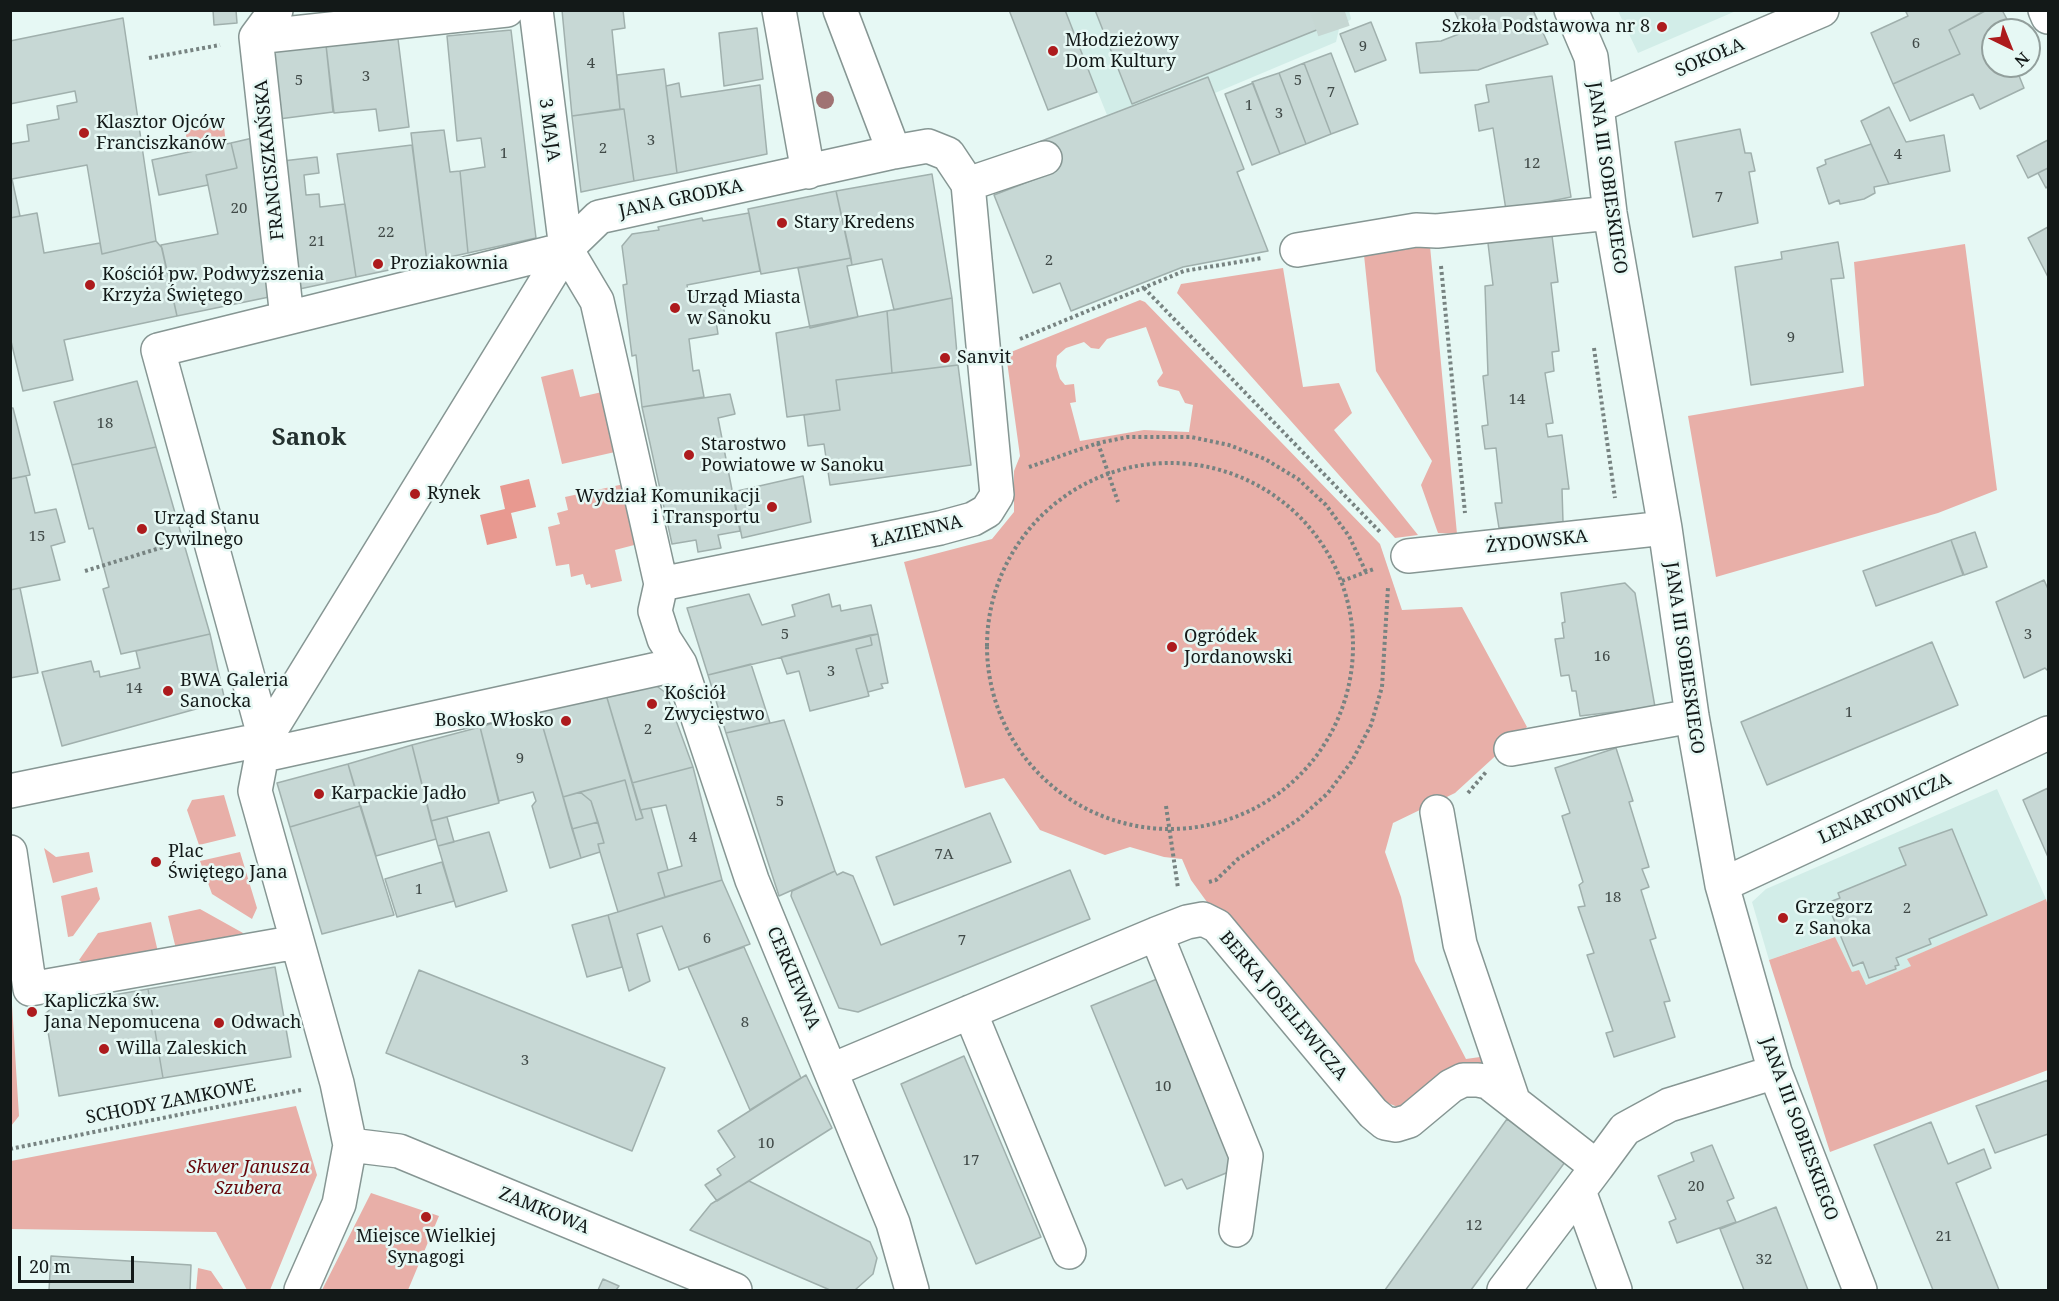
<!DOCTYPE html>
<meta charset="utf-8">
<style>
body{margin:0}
#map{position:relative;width:2059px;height:1301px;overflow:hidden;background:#e6f8f4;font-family:"Noto Serif",serif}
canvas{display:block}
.frame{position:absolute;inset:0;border:12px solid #131918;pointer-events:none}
.north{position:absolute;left:1981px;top:18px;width:60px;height:60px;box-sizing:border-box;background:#e6f8f4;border:2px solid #929f9c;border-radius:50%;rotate:137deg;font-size:16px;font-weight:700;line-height:24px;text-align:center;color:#131918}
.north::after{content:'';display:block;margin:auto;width:21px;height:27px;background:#ad1b1d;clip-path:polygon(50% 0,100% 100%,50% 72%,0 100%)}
.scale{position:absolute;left:18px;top:1256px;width:116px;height:27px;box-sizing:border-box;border:3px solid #131918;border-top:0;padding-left:8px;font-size:18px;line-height:21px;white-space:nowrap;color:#131918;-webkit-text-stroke:4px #e6f8f4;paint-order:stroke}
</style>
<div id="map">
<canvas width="2059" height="1301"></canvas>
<div class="frame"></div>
<div class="north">N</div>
<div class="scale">20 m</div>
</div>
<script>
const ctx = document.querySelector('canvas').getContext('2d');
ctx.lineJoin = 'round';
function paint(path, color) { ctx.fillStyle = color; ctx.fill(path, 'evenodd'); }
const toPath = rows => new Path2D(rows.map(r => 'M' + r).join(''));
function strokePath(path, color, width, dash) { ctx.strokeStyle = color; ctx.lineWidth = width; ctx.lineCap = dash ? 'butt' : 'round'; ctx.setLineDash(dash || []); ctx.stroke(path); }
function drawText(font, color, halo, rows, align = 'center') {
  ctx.font = font + ' "Noto Serif",serif'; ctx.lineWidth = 5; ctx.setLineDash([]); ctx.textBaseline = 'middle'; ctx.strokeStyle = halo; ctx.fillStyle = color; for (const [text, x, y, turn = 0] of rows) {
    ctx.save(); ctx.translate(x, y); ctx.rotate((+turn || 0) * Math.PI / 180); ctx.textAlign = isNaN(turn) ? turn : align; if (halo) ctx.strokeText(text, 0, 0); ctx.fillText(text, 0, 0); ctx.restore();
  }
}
const built = toPath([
 [1349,10,1351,19,1339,29,1336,42,1215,93,1208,77,1107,115,1065,11],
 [1618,11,1736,11,1638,53],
 [1997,789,2046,899,1908,959,1912,966,1866,985,1852,972,1834,937,1769,960,1752,902,1766,889]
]);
const green = toPath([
 [217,116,223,118,226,144,187,153,186,134,192,120,197,117],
 [1965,244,1997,490,1938,513,1716,577,1688,416,1864,386,1854,262],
 [1430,246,1457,534,1438,533,1421,485,1432,461,1376,371,1364,255],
 [1283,268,1303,387,1339,383,1352,413,1334,430,1418,535,1395,538,1177,293,1181,284],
 [1140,300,1145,302,1380,544,1402,610,1462,607,1527,727,1455,793,1393,823,1385,852,1401,897,1415,961,1466,1059,1487,1056,1491,1062,1400,1108,1376,1098,1212,909,1191,880,1182,859,1164,857,1130,847,1105,855,1040,830,1004,778,965,788,904,562,992,539,1014,512,1014,471,1020,456,1006,354],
 [1146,327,1163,373,1157,381,1159,386,1179,391,1185,403,1193,405,1189,432,1144,430,1080,441,1070,403,1076,402,1074,384,1065,385,1060,379,1056,366,1057,356,1066,348,1084,342,1091,348,1099,349,1107,339],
 [573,369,580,397,602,392,615,452,562,464,541,377],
 [624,484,638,544,615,550,622,581,591,588,590,584,586,585,583,574,571,577,569,564,556,566,548,527,560,524,557,513,568,510,565,497],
 [224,795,236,836,199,845,187,810,192,800],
 [44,848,56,857,89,852,93,872,53,883],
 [240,852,257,908,252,919,212,894,200,861],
 [97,887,100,899,73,936,68,937,61,896],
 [2046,899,2048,906,2048,1070,1830,1152,1769,960,1835,937,1852,972,1859,970,1866,985,1911,966,1907,959],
 [200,909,243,933,241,939,176,949,168,916],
 [151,922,158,952,86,965,79,960,98,933],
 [11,989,19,1116,11,1126,10,1126],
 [296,1106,317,1175,270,1290,247,1290,216,1232,11,1229,11,1161],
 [371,1193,439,1216,408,1290,322,1290],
 [198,1268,211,1271,224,1290,196,1290]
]);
const water = toPath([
 [529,479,536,507,511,513,517,538,487,545,480,515,505,509,500,486]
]);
const building = toPath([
 [213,10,236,10,237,23,214,25,213,10],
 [562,10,623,10,625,28,612,30,620,109,572,116,562,10],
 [1009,10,1065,10,1097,92,1048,110,1009,10],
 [1095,10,1341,10,1344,19,1132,104,1095,10],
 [1454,10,1533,10,1548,44,1478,70,1420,73,1416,43,1441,41,1464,32,1454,10],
 [1910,10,1985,11,1949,30,1960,54,1893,84,1871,33,1908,16,1906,12,1910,10],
 [2002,10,2009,23,2003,26,2005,30,1993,30,1993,66,2015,66,2024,88,1980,109,1973,94,1910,121,1893,84,1960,54,1949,30,1986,10,2002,10],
 [123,18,156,241,102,254,87,165,12,179,20,216,10,218,10,144,29,141,27,125,59,119,57,106,77,102,75,91,10,104,10,41,123,18],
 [1371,22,1386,60,1355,72,1340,34,1371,22],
 [757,28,763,79,724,86,719,33,757,28],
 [511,30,536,238,468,253,460,171,485,167,481,138,457,141,447,36,511,30],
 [398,39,409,127,379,131,376,109,334,113,326,45,398,39],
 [326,45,333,112,271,120,265,50,326,45],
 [1331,53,1358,124,1331,134,1304,63,1331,53],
 [1304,63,1331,134,1306,144,1279,73,1304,63],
 [664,69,677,173,634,181,624,109,620,109,617,75,664,69],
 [1279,73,1306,144,1280,154,1252,82,1279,73],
 [1552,76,1571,197,1506,210,1493,128,1479,131,1475,105,1489,102,1486,85,1552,76],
 [1208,77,1244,169,1237,172,1268,251,1183,267,1071,311,1060,283,1033,293,994,195,1051,173,1039,142,1208,77],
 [679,83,681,97,760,85,767,154,677,173,666,86,679,83],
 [1253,83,1280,154,1252,165,1225,94,1253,83],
 [1889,107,1906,142,1944,135,1950,171,1889,184,1861,121,1889,107],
 [624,109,634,181,581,192,572,116,624,109],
 [1740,129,1745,153,1751,153,1755,171,1749,172,1758,223,1693,237,1675,142,1740,129],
 [444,130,450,172,460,171,468,253,427,262,411,133,444,130],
 [257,137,274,296,177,316,161,245,218,234,206,175,237,168,231,143,257,137],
 [2048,140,2048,168,2028,178,2017,156,2048,140],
 [231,143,237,168,206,175,208,185,159,195,152,160,231,143],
 [1871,144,1889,184,1874,187,1875,193,1864,199,1840,204,1839,200,1829,204,1817,168,1826,164,1825,160,1871,144],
 [412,145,427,262,356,277,337,154,412,145],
 [317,157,319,173,304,175,306,195,319,194,320,207,345,204,356,277,290,291,274,162,317,157],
 [2048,168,2048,186,2046,188,2038,173,2048,168],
 [932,174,952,298,894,310,882,259,852,265,836,191,932,174],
 [836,191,851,258,761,274,748,209,836,191],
 [37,213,44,253,100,243,102,254,156,241,162,248,177,316,64,340,73,380,23,391,10,337,10,218,37,213],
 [749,213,760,271,687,285,689,297,722,293,725,319,716,321,718,334,689,339,693,371,699,370,704,397,642,407,636,355,632,356,623,285,627,284,622,246,632,234,659,230,658,227,702,218,703,221,749,213],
 [2048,227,2048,277,2028,238,2048,227],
 [1551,228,1558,282,1551,283,1559,351,1552,352,1554,371,1545,373,1553,423,1546,424,1548,437,1562,435,1569,489,1562,489,1563,522,1499,528,1495,503,1502,503,1496,448,1485,449,1482,426,1488,425,1483,376,1488,375,1485,286,1493,285,1487,235,1551,228],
 [1838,242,1844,278,1831,279,1843,372,1751,385,1735,267,1782,259,1781,252,1838,242],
 [851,258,852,265,847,266,858,317,810,328,798,268,851,258],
 [952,298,958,365,892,373,887,311,952,298],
 [887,311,892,373,836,380,840,410,787,417,776,333,887,311],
 [958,365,971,465,830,485,824,444,808,446,804,415,840,410,836,380,958,365],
 [137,381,156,447,72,465,54,402,137,381],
 [730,394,735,414,718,418,740,531,718,535,721,548,698,552,696,540,672,544,642,407,730,394],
 [10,408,13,408,30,475,10,479,10,408],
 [156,447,210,634,121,654,103,589,109,587,93,528,89,529,72,465,156,447],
 [26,476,35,513,56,509,65,542,51,546,60,580,10,590,10,479,26,476],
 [803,476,811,522,742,538,733,492,803,476],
 [1975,532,1987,567,1964,575,1951,540,1975,532],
 [1951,540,1963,575,1876,606,1863,571,1951,540],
 [2044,580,2048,589,2048,671,2045,668,2024,678,1996,602,2044,580],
 [1625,583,1635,593,1655,707,1580,716,1576,691,1572,691,1569,675,1561,676,1555,639,1564,638,1562,623,1565,622,1561,593,1625,583],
 [20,588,38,673,10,678,10,590,20,588],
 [749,594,762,625,795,616,792,605,829,594,832,607,840,605,841,611,871,605,878,634,708,675,687,608,749,594],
 [210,634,225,701,62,746,42,672,91,661,94,672,99,671,100,677,140,668,136,651,210,634],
 [878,634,888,683,881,684,883,688,868,692,856,649,872,645,870,635,878,634],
 [870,635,872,645,856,649,869,696,810,711,799,671,787,674,781,657,870,635],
 [1932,642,1958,705,1767,785,1741,722,1932,642],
 [751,664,770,723,726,733,708,675,751,664],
 [650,681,666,693,693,767,632,783,605,691,650,681],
 [605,691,643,818,636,820,625,780,563,797,538,710,605,691],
 [538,710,581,858,550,868,532,806,536,801,533,792,499,801,480,727,538,710],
 [784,720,835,871,779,896,726,733,784,720],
 [480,727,499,803,431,821,412,745,480,727],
 [412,745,436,839,376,856,348,764,412,745],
 [1616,748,1633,801,1629,802,1649,867,1642,869,1649,887,1641,890,1656,938,1650,940,1670,1001,1664,1002,1675,1037,1614,1057,1606,1033,1613,1031,1587,955,1594,953,1578,907,1585,906,1579,885,1583,882,1562,816,1570,813,1555,768,1616,748],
 [348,764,360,806,290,827,277,783,348,764],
 [693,767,722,880,665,897,658,873,682,866,666,805,640,810,632,783,693,767],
 [625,780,636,820,643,818,640,810,651,808,668,870,658,873,665,897,618,912,600,852,598,844,604,843,591,801,580,792,625,780],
 [2048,788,2048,857,2023,800,2048,788],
 [580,792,591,801,598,822,572,829,563,797,580,792],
 [360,806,394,915,322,934,290,827,360,806],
 [990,813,1011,862,894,905,876,857,990,813],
 [447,817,454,842,438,846,431,821,447,817],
 [598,822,604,843,598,844,600,852,581,858,572,829,598,822],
 [1952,829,1987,915,1929,939,1931,944,1896,958,1899,965,1895,966,1896,969,1869,978,1863,962,1853,966,1827,903,1840,898,1838,893,1906,865,1899,848,1952,829],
 [489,832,507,891,456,907,438,846,489,832],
 [442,862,454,901,397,917,385,879,442,862],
 [1070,870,1090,919,858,1012,839,1008,791,896,792,891,835,871,837,875,843,872,853,876,881,945,1070,870],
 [722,880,750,944,679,970,662,926,637,934,650,981,629,991,608,915,722,880],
 [608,915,622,967,587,977,572,925,608,915],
 [744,947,801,1078,750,1110,688,967,744,947],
 [275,967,291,1057,163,1078,148,989,275,967],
 [419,970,665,1068,632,1151,386,1053,419,970],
 [1157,979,1236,1169,1187,1189,1182,1179,1165,1186,1091,1006,1157,979],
 [148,989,163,1078,59,1096,45,1014,55,1005,148,989],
 [964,1056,1041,1237,976,1264,901,1084,964,1056],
 [806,1075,832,1128,717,1201,705,1185,721,1175,717,1169,735,1157,718,1131,806,1075],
 [2048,1080,2048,1134,1995,1153,1976,1106,2048,1080],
 [1507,1119,1565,1162,1471,1290,1385,1290,1507,1119],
 [1931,1122,1948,1164,1984,1149,1991,1168,1956,1183,1999,1290,1933,1290,1874,1145,1931,1122],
 [1712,1145,1734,1198,1727,1201,1736,1222,1677,1243,1669,1222,1676,1219,1658,1176,1694,1161,1691,1153,1712,1145],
 [749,1181,870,1242,877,1258,873,1274,855,1290,830,1290,690,1230,711,1204,749,1181],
 [1776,1207,1808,1290,1744,1290,1720,1229,1776,1207],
 [51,1256,191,1265,190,1290,49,1290,51,1256],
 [603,1279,619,1286,616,1290,598,1290,603,1279]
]);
const minorTunnel = toPath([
 [1327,10,1334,31]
]);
const path = toPath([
 [149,58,220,45],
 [1441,266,1465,513],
 [1144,288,1380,532],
 [1020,339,1184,271,1262,258],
 [1594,348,1615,498],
 [1098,443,1118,502],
 '987 646a183 183 0 1 1 366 0a183 183 0 1 1-366 0Z',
 [1029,467,1098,443,1128,437,1191,437,1229,445,1265,459,1298,479,1326,505,1349,536,1366,572],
 [85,571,173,544],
 [1342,581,1374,569],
 [1468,793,1486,772],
 [1166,806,1178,888],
 [1209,882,1216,880,1238,859,1299,819,1328,793,1352,761,1371,725,1382,687,1388,587],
 [10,1149,301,1090]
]);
const minor = toPath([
 [276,10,256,37,287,318],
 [536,10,566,249,597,301,661,584,655,611,664,639,680,664,752,880,893,1223,912,1290],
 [779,10,808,172],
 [840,10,894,152],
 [1571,10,1591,57,1610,213,1665,528,1692,716,1722,885,1775,1072,1860,1290],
 [2045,10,2048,17],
 [256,37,507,10],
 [1597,106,1822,10],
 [968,184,1045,158],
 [1297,250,1416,230,1437,231,1610,213],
 [1408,556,1665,528],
 [265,739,158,350,566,249],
 [1511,749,1692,716],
 [260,756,680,664],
 [10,791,265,739],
 [1437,812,1460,944,1513,1100],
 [10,852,30,989,297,942],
 [1722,885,2048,733],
 [1156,934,1246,1156,1236,1230],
 [970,1012,1069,1252],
 [832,1070,1156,934,1187,922,1203,919,1217,926,1373,1113,1385,1123,1396,1125,1409,1121,1451,1086,1463,1080,1478,1080,1488,1082,1597,1167,1625,1129,1669,1105,1775,1072],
 [350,1145,399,1151,735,1290],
 [1579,1191,1615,1290],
 [301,1290,339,1204,350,1145,337,1083,255,791,265,739,566,249,599,217,894,152,928,146,948,154,968,184,997,495,987,511,973,519,940,528,661,584],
 [1504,1290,1597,1167]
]);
const trees = [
 [825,100]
];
const markers = [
 [1662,27,6,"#ad1b1d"],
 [1053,51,6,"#ad1b1d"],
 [84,133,6,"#ad1b1d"],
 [782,223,6,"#ad1b1d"],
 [378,264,6,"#ad1b1d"],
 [90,285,6,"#ad1b1d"],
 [675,308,6,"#ad1b1d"],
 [945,358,6,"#ad1b1d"],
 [689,455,6,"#ad1b1d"],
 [415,494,6,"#ad1b1d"],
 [772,507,6,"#ad1b1d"],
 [142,529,6,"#ad1b1d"],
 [1172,647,6,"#ad1b1d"],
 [168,691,6,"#ad1b1d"],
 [652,704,6,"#ad1b1d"],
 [566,721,6,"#ad1b1d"],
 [319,794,6,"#ad1b1d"],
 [156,862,6,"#ad1b1d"],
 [1783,918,6,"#ad1b1d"],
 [32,1012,6,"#ad1b1d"],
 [219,1023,6,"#ad1b1d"],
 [104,1049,6,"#ad1b1d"],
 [426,1217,6,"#ad1b1d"]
];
const numberNames = [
 ["6",1916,44],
 ["9",1363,47],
 ["4",591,64],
 ["3",366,77],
 ["5",299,81],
 ["5",1298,81],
 ["7",1331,93],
 ["1",1249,106],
 ["3",1279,114],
 ["3",651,141],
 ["2",603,149],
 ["1",504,154],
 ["4",1898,155],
 ["12",1532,164],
 ["7",1719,198],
 ["20",239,209],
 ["22",386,233],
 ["21",317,242],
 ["2",1049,261],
 ["9",1791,338],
 ["14",1517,400],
 ["18",105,424],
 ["15",37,537],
 ["5",785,635],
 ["3",2028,635],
 ["16",1602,657],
 ["3",831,672],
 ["14",134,689],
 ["1",1849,713],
 ["2",648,730],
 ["9",520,759],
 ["5",780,802],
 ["4",693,838],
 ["7A",944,855],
 ["1",419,890],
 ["18",1613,898],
 ["2",1907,909],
 ["6",707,939],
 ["7",962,941],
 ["8",745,1023],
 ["3",525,1061],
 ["10",1163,1087],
 ["10",766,1144],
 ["17",971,1161],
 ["20",1696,1187],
 ["12",1474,1226],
 ["21",1944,1237],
 ["32",1764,1260]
];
const poiNames = [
 ["Szkoła Podstawowa nr 8",1650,27,"right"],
 ["Młodzieżowy",1065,41],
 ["Dom Kultury",1065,62],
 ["Klasztor Ojców",96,123],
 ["Franciszkanów",96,144],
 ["Stary Kredens",794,223],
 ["Proziakownia",390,264],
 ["Kościół pw. Podwyższenia",102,275],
 ["Krzyża Świętego",102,296],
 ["Urząd Miasta",687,298],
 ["w Sanoku",687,319],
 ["Sanvit",957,358],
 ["Starostwo",701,445],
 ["Powiatowe w Sanoku",701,466],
 ["Rynek",427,494],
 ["Wydział Komunikacji",760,497,"right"],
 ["i Transportu",760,518,"right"],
 ["Urząd Stanu",154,519],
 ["Cywilnego",154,540],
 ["Ogródek",1184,637],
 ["Jordanowski",1184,658],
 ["BWA Galeria",180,681],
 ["Sanocka",180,702],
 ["Kościół",664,694],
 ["Zwycięstwo",664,715],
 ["Bosko Włosko",554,721,"right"],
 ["Karpackie Jadło",331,794],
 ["Plac",168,852],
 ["Świętego Jana",168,873],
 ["Grzegorz",1795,908],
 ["z Sanoka",1795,929],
 ["Kapliczka św.",44,1002],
 ["Jana Nepomucena",44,1023],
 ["Odwach",231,1023],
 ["Willa Zaleskich",116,1049],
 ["Miejsce Wielkiej",426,1237,"center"],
 ["Synagogi",426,1258,"center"]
];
const streetNames = [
 ["SOKOŁA",1710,58,-23],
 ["3 MAJA",549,130,82],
 ["FRANCISZKAŃSKA",270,160,-96],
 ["JANA III SOBIESKIEGO",1607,178,82],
 ["JANA GRODKA",681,199,-12],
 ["ŁAZIENNA",917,532,-13],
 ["ŻYDOWSKA",1537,542,-6],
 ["JANA III SOBIESKIEGO",1684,658,82],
 ["LENARTOWICZA",1885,809,-25],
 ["CERKIEWNA",793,978,67],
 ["BERKA JOSELEWICZA",1283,1006,50],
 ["SCHODY ZAMKOWE",171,1102,-11],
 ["JANA III SOBIESKIEGO",1799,1129,70],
 ["ZAMKOWA",544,1211,22]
];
const parkNames = [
 ["Skwer Janusza",248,1168],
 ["Szubera",248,1189]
];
const districtNames = [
 ["Sanok",309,438]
];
paint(built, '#d2ede8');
paint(green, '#e8afa8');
paint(water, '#e89990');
paint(building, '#c7d8d5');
strokePath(building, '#a0b0ad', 1.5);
strokePath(minorTunnel, '#c6d7d3', 33, [33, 16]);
strokePath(minor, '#869693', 36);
strokePath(path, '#778381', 4, [3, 3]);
strokePath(minor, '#fff', 33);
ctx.fillStyle = '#a07373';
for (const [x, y] of trees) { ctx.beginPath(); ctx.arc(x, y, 9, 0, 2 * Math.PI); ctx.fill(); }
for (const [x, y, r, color] of markers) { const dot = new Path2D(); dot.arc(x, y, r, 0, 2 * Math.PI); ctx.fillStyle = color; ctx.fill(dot); strokePath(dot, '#e6f8f4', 2); }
drawText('15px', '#404947', null, numberNames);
drawText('18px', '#131918', '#e6f8f4', poiNames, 'left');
drawText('18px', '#131918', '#e6f8f4', streetNames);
drawText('italic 18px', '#67060a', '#e6f8f4', parkNames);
drawText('bold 24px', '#24312f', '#e6f8f4', districtNames);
</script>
